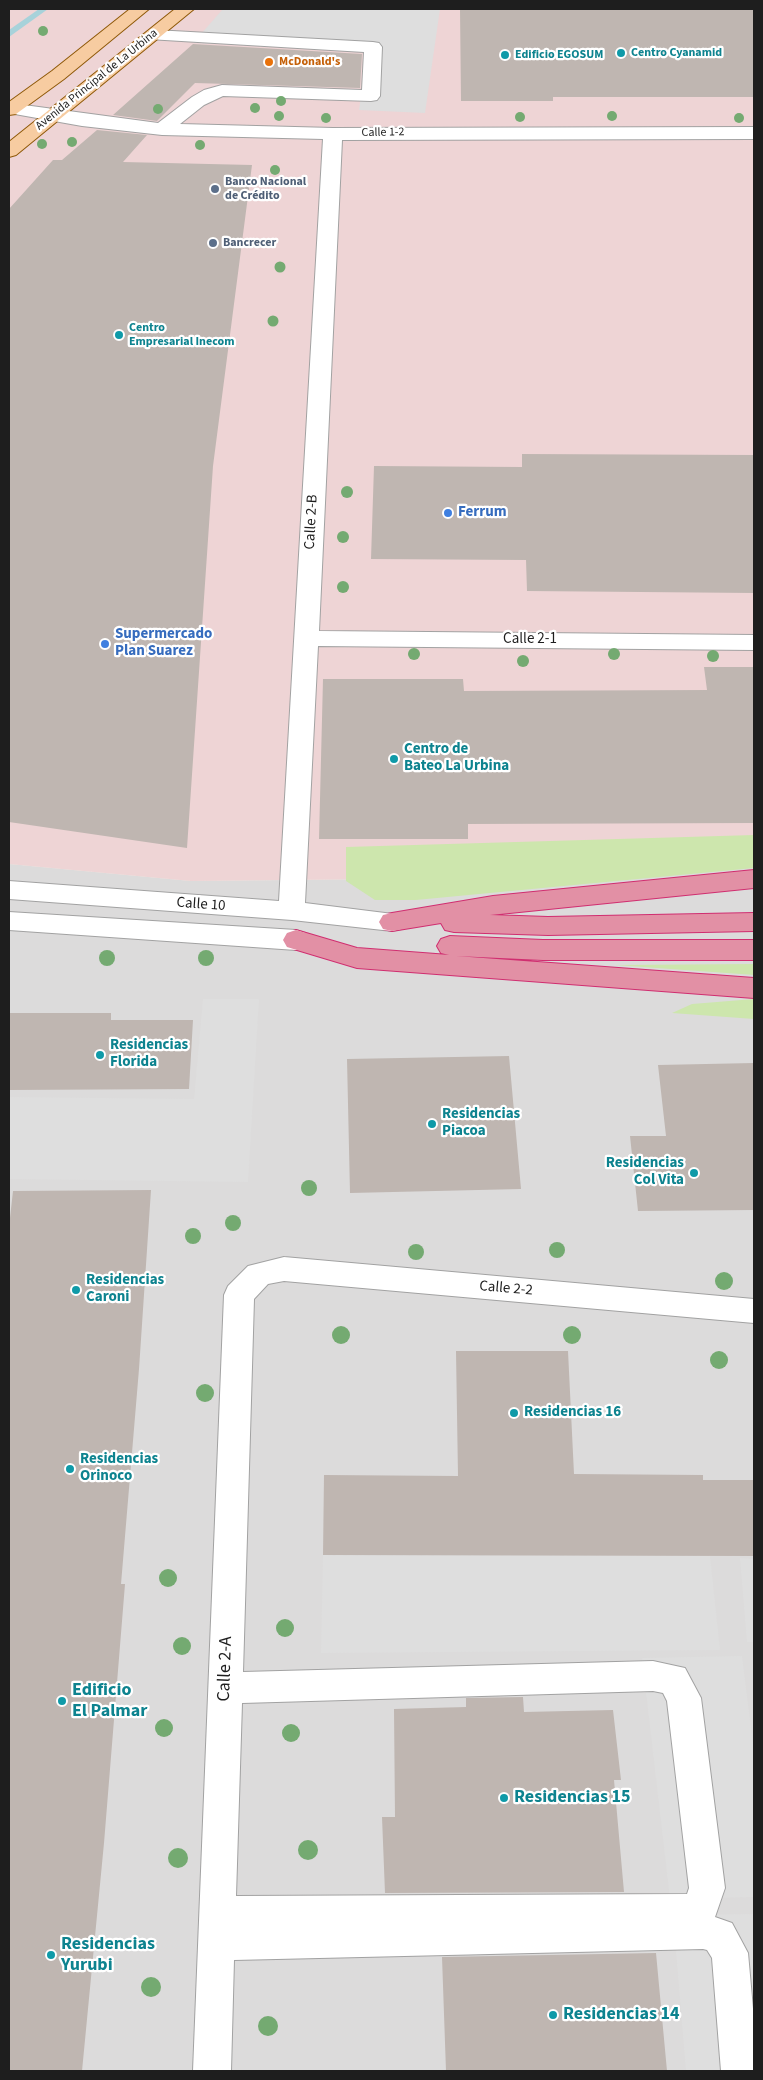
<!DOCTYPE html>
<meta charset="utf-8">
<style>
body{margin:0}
#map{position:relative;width:763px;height:2080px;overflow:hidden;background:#eeeae4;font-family:"Source Sans 3",sans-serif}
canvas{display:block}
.frame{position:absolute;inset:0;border:10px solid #1e1e1e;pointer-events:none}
</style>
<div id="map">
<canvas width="763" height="2080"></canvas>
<div class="frame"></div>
</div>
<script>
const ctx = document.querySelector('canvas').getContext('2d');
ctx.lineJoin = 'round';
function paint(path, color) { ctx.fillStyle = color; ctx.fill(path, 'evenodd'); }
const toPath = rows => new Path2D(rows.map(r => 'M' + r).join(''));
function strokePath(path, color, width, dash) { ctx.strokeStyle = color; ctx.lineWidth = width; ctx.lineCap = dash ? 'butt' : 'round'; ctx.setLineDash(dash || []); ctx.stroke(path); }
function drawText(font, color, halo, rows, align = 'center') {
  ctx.font = font + ' "Source Sans 3",sans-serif'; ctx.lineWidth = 4.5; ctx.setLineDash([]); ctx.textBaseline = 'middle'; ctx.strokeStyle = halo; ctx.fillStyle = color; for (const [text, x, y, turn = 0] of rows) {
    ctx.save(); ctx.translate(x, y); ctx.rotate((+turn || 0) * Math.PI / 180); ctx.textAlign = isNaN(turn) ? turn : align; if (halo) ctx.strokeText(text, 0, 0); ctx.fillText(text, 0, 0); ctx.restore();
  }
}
const residential = toPath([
 [754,856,754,2071,9,2071,9,864,191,881,386,879]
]);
const commercial = toPath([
 [9,9,754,9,754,856,386,879,191,881,9,864]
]);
const grass = toPath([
 [754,835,754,868,416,900,375,900,346,881,346,847],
 [754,964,754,975,615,965],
 [754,999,754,1019,672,1013,692,1004]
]);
const parking = toPath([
 [223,9,440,9,425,113,359,110,368,50,193,43],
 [203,999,259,999,248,1182,9,1179,9,1097,194,1099],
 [323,1555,710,1556,720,1650,321,1653],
 [740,1558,754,1559,754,1642,747,1642],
 [742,1656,754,1752,754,1897,670,1899,642,1658],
 [754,1914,754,2071,686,2071,673,1915]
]);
const stream = toPath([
 [39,9,48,9,9,37,9,30,39,9]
]);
const building = toPath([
 [460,9,754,9,754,97,553,97,553,101,461,101],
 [193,44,362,54,360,88,195,83,157,121,113,115],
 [97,130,147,135,123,162,252,165,213,466,187,848,9,822,9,209,53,160,62,160],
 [522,454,754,455,754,593,527,591,526,560,371,559,374,466,522,467],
 [704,667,754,667,754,823,468,824,468,839,319,839,323,679,463,679,464,691,707,690],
 [9,1013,111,1013,111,1020,193,1020,189,1089,9,1090],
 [509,1056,521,1189,350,1193,347,1059],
 [754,1063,754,1210,638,1211,630,1136,666,1136,658,1065],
 [151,1190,139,1369,121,1584,125,1584,104,1843,82,2071,9,2071,9,1227,13,1191],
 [456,1351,568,1351,574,1474,703,1475,703,1480,754,1480,754,1556,323,1555,324,1475,458,1476],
 [523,1697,524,1712,613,1710,621,1780,614,1780,624,1892,385,1893,382,1817,395,1817,394,1709,466,1707,466,1698],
 [656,1953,667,2071,446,2071,442,1957]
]);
const minor = toPath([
 [154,30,373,42,379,43,382,47,380,96,377,100,371,101,223,96,204,105,180,124,333,128,754,127,754,139,342,140,319,631,754,635,754,650,318,646,305,903,401,915,405,922,401,929,392,931,292,920,9,899,9,881,279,901,323,139,162,135,82,126,9,113,9,103,158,123,192,97,204,90,222,85,362,90,364,52,148,39,145,35,148,31,154,30],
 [9,912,296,930,305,933,309,940,305,947,296,950,9,930,9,912],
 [284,1257,754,1299,754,1323,284,1281,268,1284,254,1299,243,1672,653,1661,685,1668,701,1698,725,1888,715,1917,732,1923,748,1953,754,2020,754,2071,721,2071,712,1958,707,1950,703,1949,234,1960,231,2071,193,2071,224,1295,228,1286,248,1266,284,1257],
 [653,1691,663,1693,667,1701,689,1888,687,1894,236,1896,242,1703,653,1691]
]);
const major = toPath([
 [130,9,149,9,64,79,16,114,9,115,9,102,52,71,130,9],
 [175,9,194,9,16,155,9,157,9,142,175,9]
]);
const highway = toPath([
 [754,870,754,888,490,915,548,917,754,913,754,931,548,935,454,932,445,930,441,923,392,931,383,929,379,922,383,915,392,913,493,896,754,870],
 [296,930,357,948,449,955,441,953,437,946,441,939,450,936,543,940,754,940,754,960,543,960,456,956,754,978,754,998,357,968,287,947,283,940,287,933,296,930]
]);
const trees = [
 [43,31,5],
 [281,101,5],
 [255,108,5],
 [158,109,5],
 [279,116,5],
 [612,116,5],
 [520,117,5],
 [326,118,5],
 [739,118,5],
 [72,142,5],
 [42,144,5],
 [200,145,5],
 [275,170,5],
 [280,267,5.5],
 [273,321,5.5],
 [347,492,6],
 [343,537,6],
 [343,587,6],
 [414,654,6],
 [614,654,6],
 [713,656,6],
 [523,661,6],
 [107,958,8],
 [206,958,8],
 [309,1188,8],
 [233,1223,8],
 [193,1236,8],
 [557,1250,8],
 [416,1252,8],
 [724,1281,9],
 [341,1335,9],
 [572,1335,9],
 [719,1360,9],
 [205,1393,9],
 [168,1578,9],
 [285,1628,9],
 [182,1646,9],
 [164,1728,9],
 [291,1733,9],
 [308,1850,10],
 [178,1858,10],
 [151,1987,10],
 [268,2026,10]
];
const markers = [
 [621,53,5,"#0f9aa8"],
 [505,55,5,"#0f9aa8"],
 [269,62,5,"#e8710a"],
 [215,189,5,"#5c6f8a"],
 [213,243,5,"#5c6f8a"],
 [119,335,5,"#0f9aa8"],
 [448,513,5,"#3f7fe0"],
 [105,644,5,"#3f7fe0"],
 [394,759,5,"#0f9aa8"],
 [100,1055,5,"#0f9aa8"],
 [432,1124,5,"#0f9aa8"],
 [694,1173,5,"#0f9aa8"],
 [76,1290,5,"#0f9aa8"],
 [514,1413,5,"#0f9aa8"],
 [70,1469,5,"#0f9aa8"],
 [62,1701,5,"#0f9aa8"],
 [504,1798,5,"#0f9aa8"],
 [51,1955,5,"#0f9aa8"],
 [553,2015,5,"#0f9aa8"]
];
const farCulturenames = [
 ["Centro Cyanamid",631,53],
 ["Edificio EGOSUM",515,55],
 ["Centro",129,328],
 ["Empresarial Inecom",129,342]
];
const farFoodnames = [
 ["McDonald's",279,62]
];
const farStreetnames = [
 ["Avenida Principal de La Urbina",97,80,-39],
 ["Calle 1-2",383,133,-1]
];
const farServicenames = [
 ["Banco Nacional",225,182],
 ["de Crédito",225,196],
 ["Bancrecer",223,243]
];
const shopNames = [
 ["Ferrum",458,513],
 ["Supermercado",115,635],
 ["Plan Suarez",115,652]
];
const streetNames = [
 ["Calle 2-B",312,522,-87],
 ["Calle 2-1",530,640],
 ["Calle 10",201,905,4],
 ["Calle 2-2",506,1289,5]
];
const cultureNames = [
 ["Centro de",404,750],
 ["Bateo La Urbina",404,767],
 ["Residencias",110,1046],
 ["Florida",110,1063],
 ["Residencias",442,1115],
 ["Piacoa",442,1132],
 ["Residencias",684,1164,"right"],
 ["Col Vita",684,1181,"right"],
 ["Residencias",86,1281],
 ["Caroni",86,1298],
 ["Residencias 16",524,1413],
 ["Residencias",80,1460],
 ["Orinoco",80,1477]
];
const nearStreetnames = [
 ["Calle 2-A",226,1669,-88]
];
const nearCulturenames = [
 ["Edificio",72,1691],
 ["El Palmar",72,1712],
 ["Residencias 15",514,1798],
 ["Residencias",61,1945],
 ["Yurubi",61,1966],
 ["Residencias 14",563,2015]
];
paint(residential, '#dcdbdb');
paint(commercial, '#eed4d5');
paint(grass, '#cde6ad');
paint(parking, '#dedede');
paint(stream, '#a7d2da');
paint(building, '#bfb6b1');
strokePath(minor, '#a2a2a2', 2);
strokePath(major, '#8f5908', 2);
strokePath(highway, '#d02e70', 2);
paint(minor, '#fff');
paint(major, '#f7cca1');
paint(highway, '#e290a5');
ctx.fillStyle = '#74aa71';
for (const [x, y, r] of trees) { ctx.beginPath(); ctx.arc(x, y, r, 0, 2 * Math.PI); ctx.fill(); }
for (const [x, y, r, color] of markers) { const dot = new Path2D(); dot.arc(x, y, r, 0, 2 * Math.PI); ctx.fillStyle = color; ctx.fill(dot); strokePath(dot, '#fff', 2); }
drawText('bold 12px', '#0d838f', '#fff', farCulturenames, 'left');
drawText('bold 12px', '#c56008', '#fff', farFoodnames, 'left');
drawText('12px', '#1e1e1e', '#fff', farStreetnames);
drawText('bold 12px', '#4e5e75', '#fff', farServicenames, 'left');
drawText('bold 15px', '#366cbe', '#fff', shopNames, 'left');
drawText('15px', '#1e1e1e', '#fff', streetNames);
drawText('bold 15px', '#0d838f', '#fff', cultureNames, 'left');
drawText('18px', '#1e1e1e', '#fff', nearStreetnames);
drawText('bold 18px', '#0d838f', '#fff', nearCulturenames, 'left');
</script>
